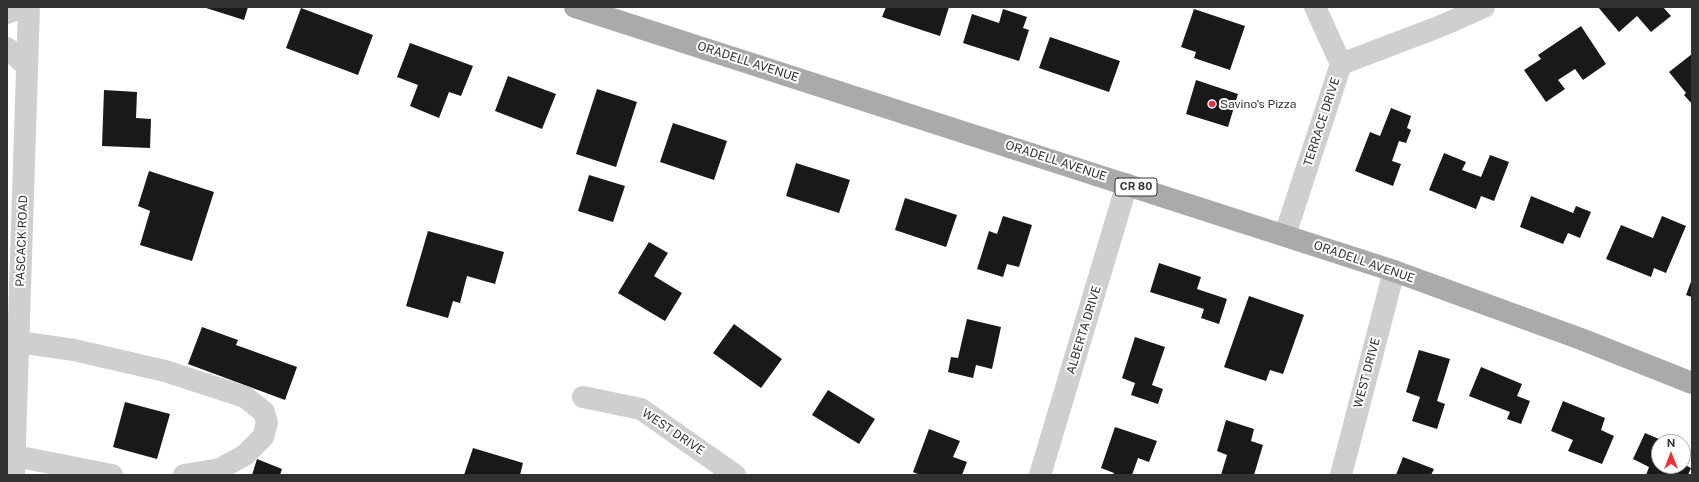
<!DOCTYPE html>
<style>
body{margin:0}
#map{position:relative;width:1699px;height:482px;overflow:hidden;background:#fff;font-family:"Public Sans",sans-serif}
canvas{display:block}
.frame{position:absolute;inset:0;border:8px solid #323232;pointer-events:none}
.north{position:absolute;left:1651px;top:434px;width:40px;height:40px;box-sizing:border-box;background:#fff;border:1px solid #adadad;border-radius:50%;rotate:0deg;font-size:11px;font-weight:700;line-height:16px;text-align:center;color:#323232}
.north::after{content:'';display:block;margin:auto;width:14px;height:18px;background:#ec3038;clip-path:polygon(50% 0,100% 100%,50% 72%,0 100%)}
</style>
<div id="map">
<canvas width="1699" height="482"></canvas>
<div class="frame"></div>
<div class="north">N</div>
</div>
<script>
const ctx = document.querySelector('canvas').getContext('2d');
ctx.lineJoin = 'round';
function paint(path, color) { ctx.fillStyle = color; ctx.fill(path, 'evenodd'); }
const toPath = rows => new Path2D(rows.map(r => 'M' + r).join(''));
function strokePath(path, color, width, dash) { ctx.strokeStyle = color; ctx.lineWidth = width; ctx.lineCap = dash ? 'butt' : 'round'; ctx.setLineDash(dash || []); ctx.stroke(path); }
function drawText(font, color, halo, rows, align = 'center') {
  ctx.font = font + ' "Public Sans",sans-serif'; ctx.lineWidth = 4; ctx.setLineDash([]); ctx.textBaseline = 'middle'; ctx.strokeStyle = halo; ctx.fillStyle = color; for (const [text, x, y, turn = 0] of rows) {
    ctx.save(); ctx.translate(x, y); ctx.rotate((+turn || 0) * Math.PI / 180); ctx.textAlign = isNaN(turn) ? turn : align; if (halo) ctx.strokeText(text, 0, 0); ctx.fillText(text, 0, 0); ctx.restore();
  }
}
const building = toPath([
 [203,7,248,7,244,20],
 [886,7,949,7,940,36,882,17],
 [1598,7,1663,7,1671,16,1651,32,1637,16,1619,32],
 [301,8,373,35,358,75,286,48],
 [1003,9,1027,17,1023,28,1029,30,1019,61,963,43,972,14,999,23],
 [1194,9,1245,26,1230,70,1194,58,1196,52,1181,47],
 [1581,26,1606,64,1583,80,1575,69,1558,80,1565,89,1546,102,1524,70,1541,59,1538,55],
 [1050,37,1120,61,1109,92,1039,68],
 [410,43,473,66,461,96,449,92,439,118,410,106,418,85,397,77],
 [1692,54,1692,104,1684,95,1686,93,1669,72],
 [508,76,556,94,542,129,495,111],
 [1196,80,1238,94,1228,127,1186,114],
 [597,89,637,102,616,167,576,154],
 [104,90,137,92,136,118,151,119,150,148,102,146],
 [1391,108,1411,116,1407,128,1411,130,1406,143,1399,141,1392,161,1401,164,1393,186,1355,171,1370,132,1380,136],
 [673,123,727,141,714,180,660,162],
 [1444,153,1466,162,1462,170,1481,177,1490,155,1509,162,1494,201,1481,196,1476,209,1429,190],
 [796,163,850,180,839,213,786,196],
 [149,171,214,192,192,261,140,245,150,211,138,206],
 [589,175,625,186,613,222,578,211],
 [1531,196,1573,213,1576,206,1591,212,1580,238,1568,233,1563,244,1520,227],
 [905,198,957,215,946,247,895,230],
 [1003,216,1032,225,1019,267,1007,264,1003,277,977,269,989,231,997,234],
 [1662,216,1686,226,1666,273,1654,268,1651,277,1606,259,1621,225,1653,238],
 [428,231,504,252,495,284,467,276,460,303,453,301,448,318,406,306],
 [649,242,668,253,654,276,682,293,665,321,618,293],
 [1159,263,1201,277,1197,289,1227,299,1219,324,1201,318,1204,309,1150,292],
 [1692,279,1692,297,1686,295],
 [1249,296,1304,315,1283,374,1270,370,1266,381,1224,367],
 [967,319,1001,327,992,369,976,365,973,378,948,372,951,357,958,358],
 [734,324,782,359,761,388,713,353],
 [202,327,238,340,236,345,297,367,285,400,188,364],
 [1135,337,1165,347,1152,385,1163,389,1158,404,1131,395,1135,383,1122,378],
 [1419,350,1450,359,1437,401,1445,404,1437,429,1412,421,1420,397,1406,392],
 [1481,367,1522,384,1517,396,1530,401,1521,424,1507,419,1510,412,1469,396],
 [828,390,875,419,859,444,812,415],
 [1563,401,1605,418,1601,430,1614,436,1602,464,1568,451,1573,440,1551,431],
 [125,402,170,414,157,459,113,447],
 [1226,420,1254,429,1251,441,1263,445,1254,475,1221,475,1227,455,1217,451],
 [1115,427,1157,441,1149,462,1138,458,1132,475,1113,475,1114,473,1101,468],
 [929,429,960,441,953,457,967,462,962,475,920,475,913,472],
 [1645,433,1666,442,1659,442,1659,466,1683,466,1683,464,1691,468,1688,475,1646,475,1649,467,1633,459],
 [473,448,523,463,520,475,464,475],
 [1403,457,1434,469,1431,475,1396,475],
 [257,459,282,469,280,475,252,475]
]);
const minor = toPath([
 [1315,7,1341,64],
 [7,13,22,7],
 [7,48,27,66],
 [1285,235,1341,64,1441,26,1484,7],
 [19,342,74,350,165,371,245,397,264,412,267,423,263,437,245,455,220,469,184,475],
 [583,397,641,409,735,475],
 [15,456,112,475],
 [14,475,29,7],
 [1040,475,1127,184],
 [1341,475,1394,271]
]);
const major = toPath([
 [575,7,1394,271,1581,339,1692,383]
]);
const markers = [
 [1212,104,4,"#ec3038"]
];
const shields = [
 [1136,187,42]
];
const shieldNames = [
 ["CR 80",1136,187]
];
const streetNames = [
 ["ORADELL AVENUE",748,62,18],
 ["TERRACE DRIVE",1322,122,-72],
 ["ORADELL AVENUE",1056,161,18],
 ["PASCACK ROAD",22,241,-88],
 ["ORADELL AVENUE",1364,262,19],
 ["ALBERTA DRIVE",1084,330,-73],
 ["WEST DRIVE",1367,373,-75],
 ["WEST DRIVE",673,432,34]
];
const poiNames = [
 ["Savino's Pizza",1220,104]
];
paint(building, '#191919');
strokePath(minor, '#cfcfcf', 22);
strokePath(major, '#aaa', 22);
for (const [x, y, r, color] of markers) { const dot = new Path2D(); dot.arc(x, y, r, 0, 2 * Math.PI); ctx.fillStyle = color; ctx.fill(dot); strokePath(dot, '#fff', 1.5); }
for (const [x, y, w] of shields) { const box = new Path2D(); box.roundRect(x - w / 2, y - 9, w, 18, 3); ctx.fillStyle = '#fff'; ctx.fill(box); strokePath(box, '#323232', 1); }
drawText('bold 11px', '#323232', null, shieldNames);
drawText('12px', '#323232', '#fff', streetNames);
drawText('12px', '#323232', '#fff', poiNames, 'left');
</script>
